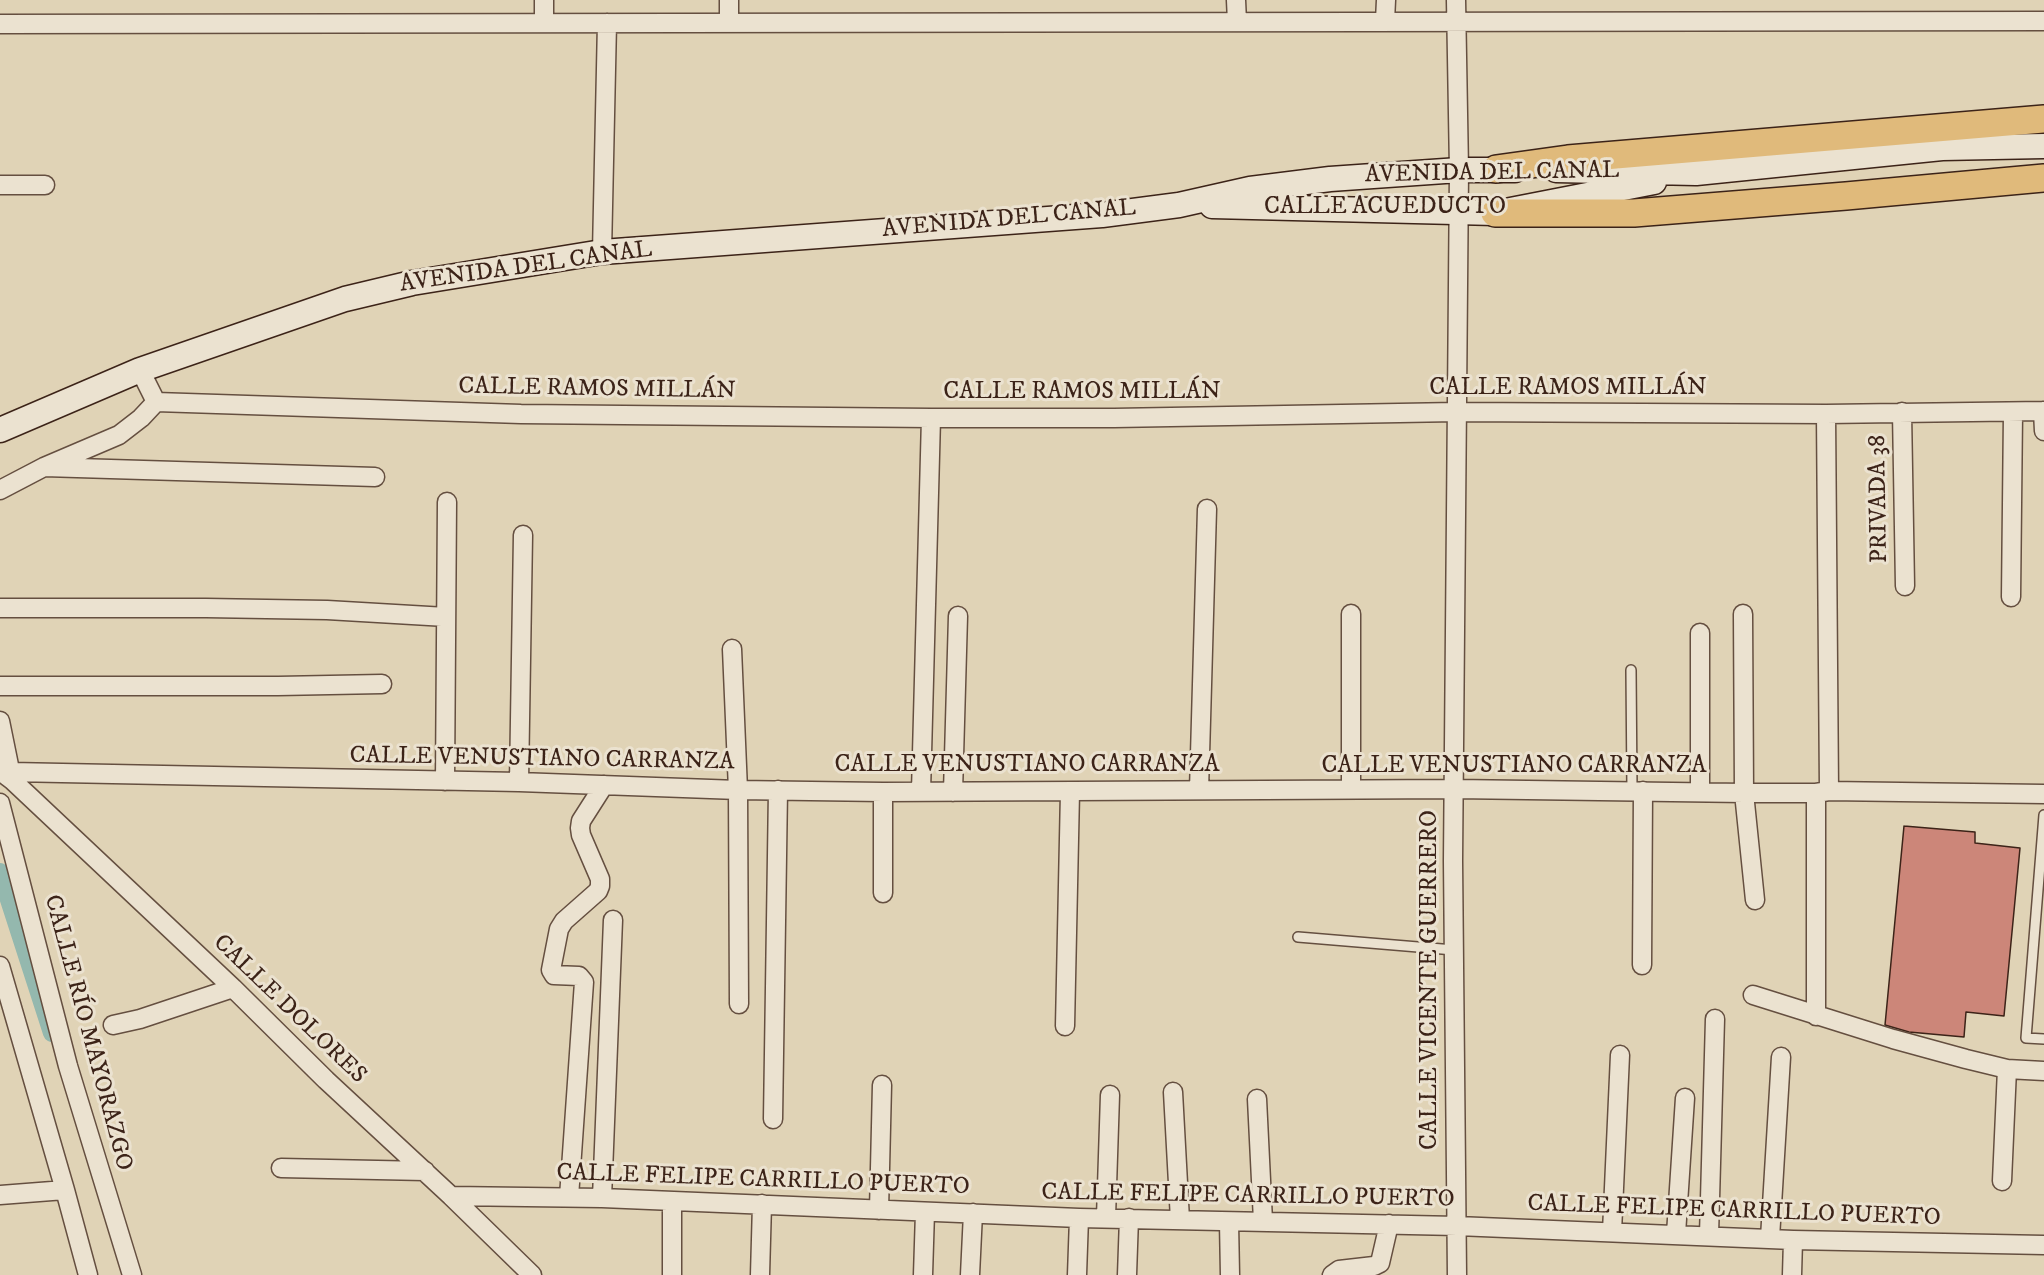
<!DOCTYPE html>
<meta charset="utf-8">
<style>
body{margin:0}
canvas{display:block;background:#e0d3b6}
</style>
<canvas width="2044" height="1275"></canvas>
<script>
const ctx = document.querySelector('canvas').getContext('2d');
ctx.lineJoin = 'round';
const toPath = rows => new Path2D(rows.map(r => 'M' + r).join(''));
function strokePath(path, color, width, dash) { ctx.strokeStyle = color; ctx.lineWidth = width; ctx.lineCap = dash ? 'butt' : 'round'; ctx.setLineDash(dash || []); ctx.stroke(path); }
function paint(path, color) { ctx.fillStyle = color; ctx.fill(path, 'evenodd'); }
function drawText(font, color, halo, rows, align = 'center') {
  ctx.font = font + ' "IM FELL DW Pica",serif'; ctx.lineWidth = 6; ctx.setLineDash([]); ctx.textBaseline = 'middle'; ctx.strokeStyle = halo; ctx.fillStyle = color; for (const [text, x, y, turn = 0] of rows) {
    ctx.save(); ctx.translate(x, y); ctx.rotate((+turn || 0) * Math.PI / 180); ctx.textAlign = isNaN(turn) ? turn : align; if (halo) ctx.strokeText(text, 0, 0); ctx.fillText(text, 0, 0); ctx.restore();
  }
}
const canal = toPath([
 [0,872,52,1033]
]);
const building = toPath([
 [1904,826,1975,832,1975,843,2020,848,2004,1016,1966,1012,1964,1037,1909,1032,1885,1025,1904,826]
]);
const lane = toPath([
 [1631,670,1632,791],
 [2044,815,2026,1038,2044,1039],
 [1298,937,1454,950]
]);
const street = toPath([
 [729,0,729,22],
 [1236,0,1237,22],
 [1456,0,1459,170,1453,861,1457,1275],
 [1385,21,1386,0],
 [544,23,544,0],
 [0,24,2044,21],
 [0,185,45,185],
 [602,252,607,23],
 [140,370,156,402],
 [156,402,521,414,931,418,1114,418,1456,412,1826,414,2044,411],
 [2043,411,2044,431],
 [1902,412,1905,586],
 [1826,414,1829,791],
 [44,467,375,477],
 [0,490,44,467,119,435,141,418,156,402],
 [2011,597,2013,413],
 [0,608,206,608,327,610,446,617],
 [1351,614,1351,789],
 [1743,614,1744,793,1755,900],
 [732,649,738,790,739,1004],
 [0,686,278,686,382,684],
 [0,721,12,780],
 [0,771,12,780,233,988,326,1080,451,1196,532,1275],
 [11,772,519,782,738,790,883,792,1455,789,1744,793,1816,793,1829,791,2044,794],
 [445,781,447,502],
 [519,782,523,535],
 [1199,790,1207,509],
 [921,791,931,418],
 [1700,791,1700,633],
 [883,792,883,893],
 [953,792,958,616],
 [1816,793,1816,1016],
 [0,803,68,1066,132,1275],
 [1642,965,1643,791],
 [0,966,65,1190,88,1275],
 [1753,995,1893,1039,1966,1059,2007,1069,2044,1071],
 [113,1025,140,1019,233,988],
 [1065,1026,1070,792],
 [1173,1092,1180,1220],
 [1257,1099,1263,1221],
 [773,1119,778,790],
 [281,1168,425,1171],
 [2002,1181,2007,1069],
 [0,1195,65,1190],
 [451,1196,602,1198,1079,1218,1457,1226,1793,1240,2044,1245],
 [569,1197,584,982,579,976,554,975,551,970,559,929,564,921,598,891,600,886,600,879,581,835,580,828,581,821,604,785],
 [602,1198,613,920],
 [672,1201,672,1275],
 [879,1210,882,1085],
 [1106,1217,1110,1095],
 [1229,1222,1230,1275],
 [1612,1232,1620,1055],
 [1676,1234,1685,1098],
 [1709,1235,1715,1019],
 [1770,1238,1781,1057],
 [760,1275,762,1204],
 [923,1275,925,1212],
 [970,1275,973,1213],
 [1077,1275,1079,1218],
 [1127,1275,1129,1218],
 [1332,1275,1339,1270,1374,1266,1380,1263,1389,1224],
 [1792,1275,1793,1240]
]);
const secondary = toPath([
 [1556,170,1696,173,1942,148,2044,146],
 [1212,206,1495,213,1654,182],
 [0,430,140,370,345,299,412,283,602,252,1102,215,1179,205,1250,189,1330,179,1459,170,1515,170]
]);
const primary = toPath([
 [1496,169,1568,159,2044,119],
 [1495,213,1634,213,1846,196,2044,178]
]);
const streetNames = [
 ["AVENIDA DEL CANAL",1492,174,-1],
 ["CALLE ACUEDUCTO",1385,208],
 ["AVENIDA DEL CANAL",1009,220,-5],
 ["AVENIDA DEL CANAL",526,268,-8],
 ["CALLE RAMOS MILLÁN",1568,389],
 ["CALLE RAMOS MILLÁN",597,390,1],
 ["CALLE RAMOS MILLÁN",1082,393],
 ["PRIVADA 38",1880,499,-91],
 ["CALLE VENUSTIANO CARRANZA",542,760,1],
 ["CALLE VENUSTIANO CARRANZA",1027,766],
 ["CALLE VENUSTIANO CARRANZA",1514,767],
 ["CALLE VICENTE GUERRERO",1431,980,-90],
 ["CALLE DOLORES",289,1010,44],
 ["CALLE RÍO MAYORAZGO",87,1033,75],
 ["CALLE FELIPE CARRILLO PUERTO",763,1181,2],
 ["CALLE FELIPE CARRILLO PUERTO",1248,1197,1],
 ["CALLE FELIPE CARRILLO PUERTO",1734,1212,2]
];
strokePath(canal, '#94b8ae', 18);
paint(building, '#cc8679');
strokePath(building, '#3c2318', 1.5);
strokePath(lane, '#654f40', 12);
strokePath(street, '#654f40', 21);
strokePath(secondary, '#3c2318', 27);
strokePath(primary, '#3c2318', 30);
strokePath(lane, '#ebe2d0', 9);
strokePath(street, '#ebe2d0', 18);
strokePath(secondary, '#ebe2d0', 24);
strokePath(primary, '#e0ba7b', 27);
drawText('24px', '#3c2318', '#ebe2d0', streetNames);
</script>
